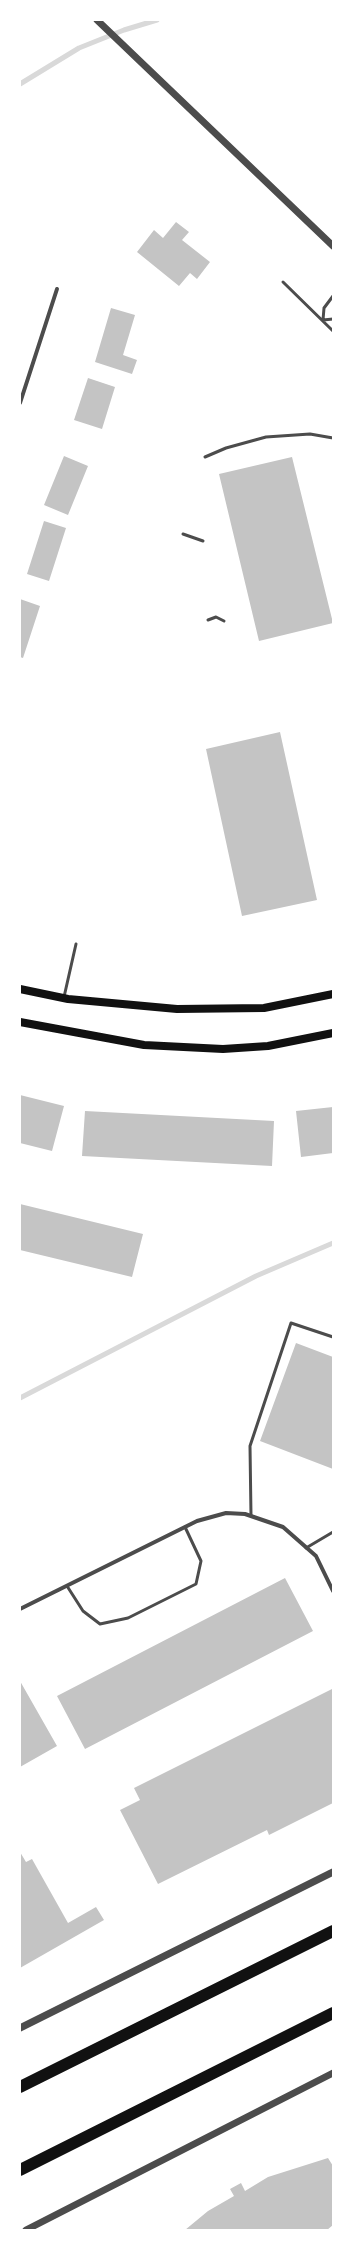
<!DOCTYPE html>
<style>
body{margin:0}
#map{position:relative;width:353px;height:2250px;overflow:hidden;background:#fff;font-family:"Golos Text",sans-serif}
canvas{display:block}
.frame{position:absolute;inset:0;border:21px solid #fff;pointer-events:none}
</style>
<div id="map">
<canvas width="353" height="2250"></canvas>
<div class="frame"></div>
</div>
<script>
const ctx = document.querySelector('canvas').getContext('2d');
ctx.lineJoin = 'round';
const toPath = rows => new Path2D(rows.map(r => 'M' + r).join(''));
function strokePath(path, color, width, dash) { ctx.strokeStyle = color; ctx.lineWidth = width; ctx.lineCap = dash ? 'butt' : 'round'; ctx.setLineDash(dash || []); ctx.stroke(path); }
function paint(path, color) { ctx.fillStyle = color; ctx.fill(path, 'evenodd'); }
const stream = toPath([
 [20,84,79,48,124,30,157,20],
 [20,1398,256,1276,333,1243]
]);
const building = toPath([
 [176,222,189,232,182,240,210,262,197,279,190,273,179,286,137,252,154,230,163,238],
 [111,308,135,315,123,355,137,360,132,374,95,362],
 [88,378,115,387,102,429,74,420],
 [64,456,88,466,68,515,44,505],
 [292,457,333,623,259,641,219,474],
 [44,521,66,528,49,581,27,574],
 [20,599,40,606,23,658,20,657],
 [280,732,317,900,242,916,206,749],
 [20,1095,64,1106,52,1151,20,1143],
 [333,1107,333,1153,301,1157,296,1111],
 [85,1111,274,1121,272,1166,82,1156],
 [20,1204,143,1234,132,1277,20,1250],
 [296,1343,333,1357,333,1469,260,1441],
 [285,1578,313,1631,85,1749,57,1696],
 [20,1681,57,1746,20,1767],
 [332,1689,333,1803,269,1835,267,1830,158,1884,120,1810,140,1800,134,1788],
 [20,1852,26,1862,32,1859,68,1923,96,1907,104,1920,20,1968],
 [328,2158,333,2166,333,2225,327,2230,185,2230,208,2211,234,2196,230,2189,241,2183,245,2191,268,2177]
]);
const service = toPath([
 [283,282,333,331],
 [333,296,324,308,323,320,333,319],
 [205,457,226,448,266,437,310,434,333,438],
 [183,534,203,541],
 [208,620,216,617,224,621],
 [64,997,76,944],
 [251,1516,250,1446,291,1323,333,1337],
 [306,1548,333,1532],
 [67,1586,83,1611,100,1624,128,1618,196,1584,201,1561,185,1527]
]);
const minor = toPath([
 [20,403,57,289],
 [20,1609,197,1521,226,1513,245,1514,283,1527,316,1556,333,1591]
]);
const tertiary = toPath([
 [97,20,333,246],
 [20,2028,333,1872],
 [26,2230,333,2073]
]);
const secondary = toPath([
 [20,989,68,999,177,1009,264,1008,333,994],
 [20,1022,144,1045,223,1049,268,1046,333,1033]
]);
const motorway = toPath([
 [20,2087,333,1931],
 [20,2170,333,2013]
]);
strokePath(stream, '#d9d9d9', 5);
paint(building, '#c4c4c4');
strokePath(service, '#4c4c4c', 3);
strokePath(minor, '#4c4c4c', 4);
strokePath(tertiary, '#4c4c4c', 7);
strokePath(secondary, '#111', 8);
strokePath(motorway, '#111', 12);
</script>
